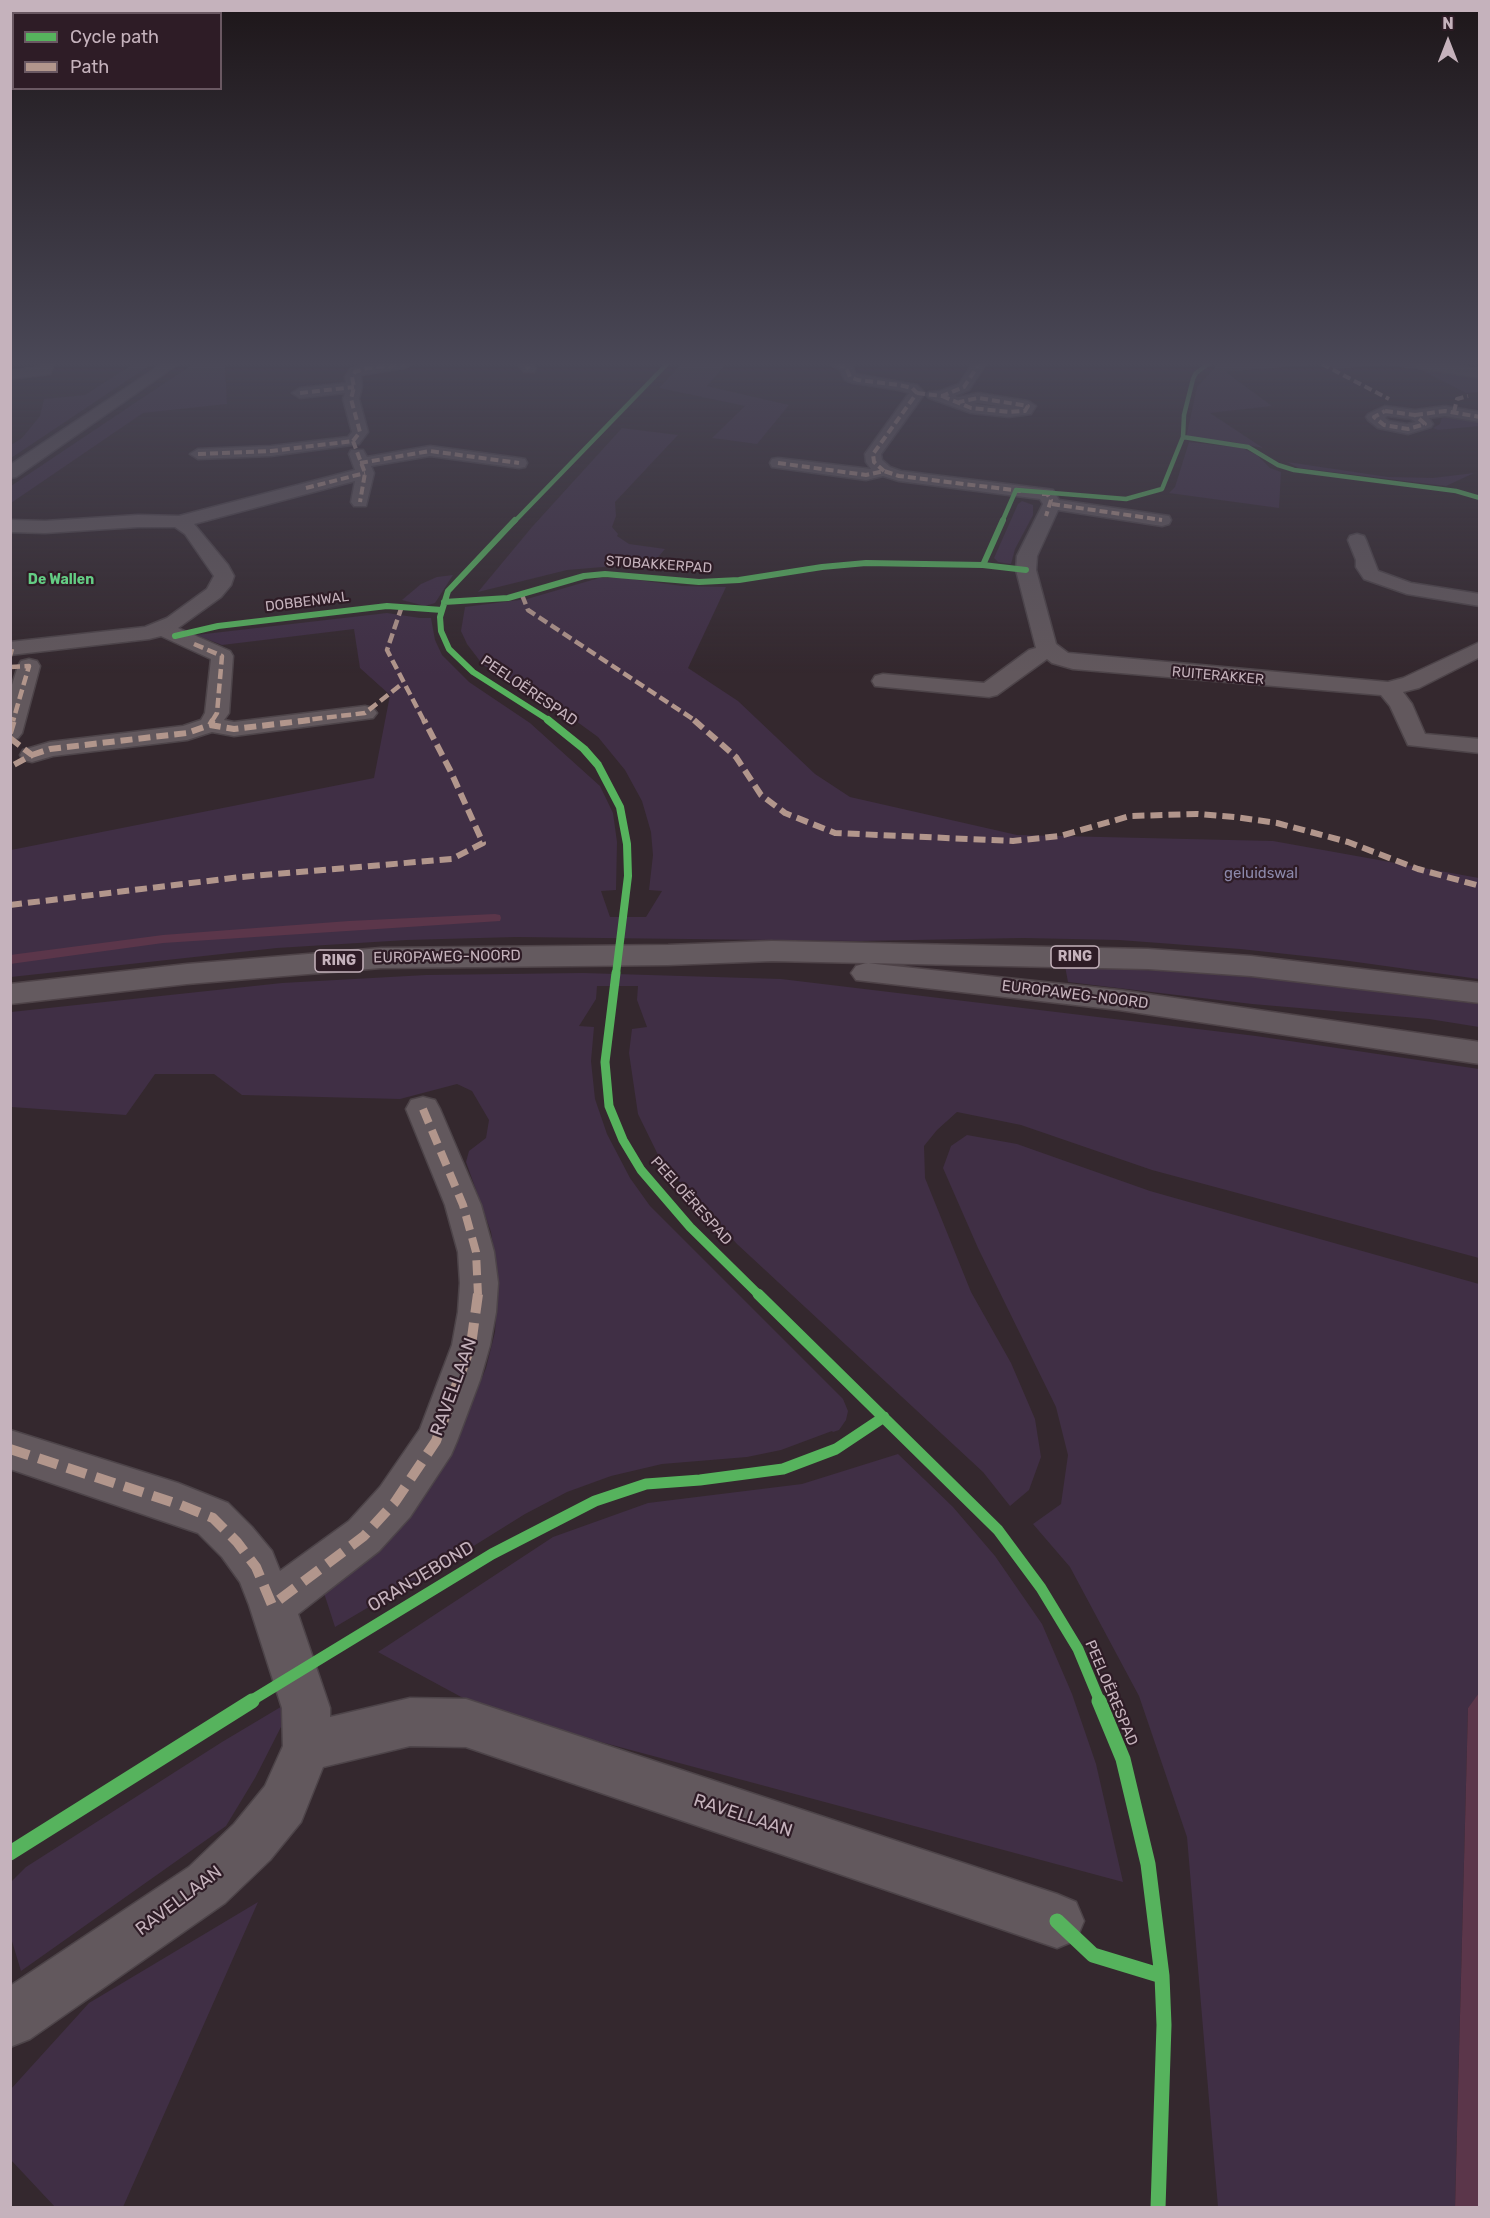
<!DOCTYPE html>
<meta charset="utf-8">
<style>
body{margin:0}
#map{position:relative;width:1490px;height:2218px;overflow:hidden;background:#34282e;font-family:Rubik,sans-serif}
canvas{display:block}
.frame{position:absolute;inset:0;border:12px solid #c5b2bc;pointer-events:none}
.legend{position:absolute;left:12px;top:12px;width:210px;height:78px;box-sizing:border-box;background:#2e1c26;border:2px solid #6a5862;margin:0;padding:8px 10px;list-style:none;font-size:18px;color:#c5b2bc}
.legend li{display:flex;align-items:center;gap:12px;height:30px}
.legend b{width:30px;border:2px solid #6a5862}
.north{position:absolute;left:1418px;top:12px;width:60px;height:60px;-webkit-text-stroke:4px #2e1c26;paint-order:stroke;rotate:0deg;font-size:16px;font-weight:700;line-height:24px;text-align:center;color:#c5b2bc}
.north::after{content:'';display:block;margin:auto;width:21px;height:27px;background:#c5b2bc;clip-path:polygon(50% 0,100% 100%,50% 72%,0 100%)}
</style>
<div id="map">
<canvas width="1490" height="2218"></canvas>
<div class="frame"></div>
<ul class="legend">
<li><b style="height:8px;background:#56b35d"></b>Cycle path</li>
<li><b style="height:8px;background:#b2968c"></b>Path</li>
</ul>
<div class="north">N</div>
</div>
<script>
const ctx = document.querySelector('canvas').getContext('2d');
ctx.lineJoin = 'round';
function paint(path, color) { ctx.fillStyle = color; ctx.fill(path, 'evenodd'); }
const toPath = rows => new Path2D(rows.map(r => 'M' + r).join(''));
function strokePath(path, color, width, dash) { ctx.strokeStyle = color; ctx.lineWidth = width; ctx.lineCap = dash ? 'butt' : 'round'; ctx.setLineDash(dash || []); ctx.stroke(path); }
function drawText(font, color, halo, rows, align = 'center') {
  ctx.font = font + ' Rubik,sans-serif'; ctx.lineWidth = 4.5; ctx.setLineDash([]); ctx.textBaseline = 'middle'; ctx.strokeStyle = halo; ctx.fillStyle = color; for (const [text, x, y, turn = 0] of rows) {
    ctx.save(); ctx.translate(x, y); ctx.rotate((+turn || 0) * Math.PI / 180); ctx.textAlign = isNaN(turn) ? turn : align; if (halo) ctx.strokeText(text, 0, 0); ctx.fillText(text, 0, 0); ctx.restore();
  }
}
const green = toPath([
 [133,364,152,364,11,458,11,445,22,438,40,416,44,399,85,395],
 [193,364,225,364,227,404,143,413,11,503,11,486],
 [681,364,726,364,707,386,789,405,757,444,712,438,745,406,659,388],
 [1218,364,1408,364,1479,378,1479,392,1466,393,1421,370,1384,365,1335,369,1321,364,1226,372,1272,406,1210,413,1263,448,1232,442,1186,438,1197,387],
 [1449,416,1479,419,1479,426,1438,430,1433,428,1440,424,1442,417],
 [622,428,678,435,615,502,616,516,612,527,618,534,617,536,629,544,665,549,648,569,615,566,567,570,478,592,532,527],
 [1189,442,1242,448,1257,455,1270,468,1281,472,1279,508,1169,493,1175,487],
 [1287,462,1388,477,1433,478,1474,473,1446,486,1299,468],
 [1022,501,1033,505,1033,515,1015,549,1011,564,998,562,994,558,1018,504],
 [453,575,435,603,425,606,402,600,421,584,437,577],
 [599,578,623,578,682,586,726,587,688,668,738,701,815,774,850,797,1017,835,1273,841,1479,878,1479,979,1342,960,1240,949,1119,940,1023,938,858,941,516,937,407,940,277,948,11,977,11,850,374,778,390,695,360,668,354,629,222,645,196,635,387,613,420,618,431,618,435,640,442,655,469,682,530,723,600,786,613,813,617,842,616,890,601,891,610,917,646,917,662,891,649,890,653,855,651,832,642,801,625,770,598,737,547,700,483,665,467,644,461,631,465,607,527,599],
 [1065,966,1239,975,1479,1004,1479,1027,1429,1019,1252,1004,1068,982],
 [583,973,781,979,1256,1036,1479,1069,1479,1258,1152,1170,1021,1125,957,1112,937,1130,924,1146,925,1178,971,1292,1011,1363,1035,1419,1041,1457,1029,1490,1010,1506,983,1472,737,1244,662,1163,638,1114,629,1053,632,1029,647,1027,637,1000,638,986,597,986,596,999,579,1026,594,1027,591,1061,595,1099,607,1134,630,1178,650,1206,843,1399,848,1411,846,1420,839,1430,833,1432,832,1431,781,1450,747,1457,662,1464,611,1476,567,1492,525,1514,435,1570,435,1572,396,1591,335,1627,324,1593,417,1506,439,1475,456,1442,486,1368,495,1332,498,1279,491,1232,466,1162,469,1151,486,1138,489,1120,472,1091,457,1084,400,1099,242,1095,214,1074,155,1074,126,1115,11,1107,11,1012,282,983,426,975],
 [967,1135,1017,1144,1150,1191,1479,1284,1480,1693,1468,1708,1455,2207,1218,2207,1187,1837,1139,1696,1070,1567,1033,1524,1061,1504,1068,1455,1056,1407,978,1248,943,1168,951,1146],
 [898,1454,953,1507,995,1556,1042,1624,1072,1694,1096,1764,1123,1882,489,1712,378,1652,553,1537,648,1503,802,1484],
 [284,1705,283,1723,255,1778,226,1826,21,1971,11,1938,10,1883,26,1867,222,1742],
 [258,1902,123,2207,55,2207,11,2160,11,2089,89,2003]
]);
const water = toPath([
 [1479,1693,1480,2207,1455,2208,1468,1708]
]);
const stream = toPath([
 [495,914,500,915,501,918,500,921,163,943,10,964,10,955,163,935,349,921,495,914]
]);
const minor = toPath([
 [40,364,54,364,50,374,10,379,10,371,39,367,40,364],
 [162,364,178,364,16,477,10,478,10,465,162,364],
 [366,364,412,364,405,368,361,375,362,387,359,399,368,432,359,444,271,456,198,459,190,454,198,449,271,446,348,437,352,432,343,399,345,393,300,398,292,393,300,388,346,383,345,377,350,369,366,364],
 [518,364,532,364,536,369,534,372,524,372,518,364],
 [830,364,851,364,856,374,917,385,925,393,881,454,882,460,890,467,901,471,1047,489,1053,490,1059,500,1169,516,1171,520,1169,524,1162,526,1058,510,1037,556,1036,570,1056,644,1068,653,1388,682,1403,678,1480,642,1480,657,1419,688,1403,692,1412,704,1425,734,1480,739,1480,753,1408,745,1390,706,1381,695,1073,669,1052,663,1047,659,997,695,989,697,875,686,872,681,875,676,883,674,984,683,1029,650,1036,648,1016,570,1017,556,1043,504,1040,499,899,481,883,476,866,480,772,467,770,463,772,459,778,458,871,469,866,462,865,454,909,393,899,390,853,383,845,380,840,370,830,364],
 [972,364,986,364,969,390,955,396,959,397,978,393,1028,401,1036,406,1031,414,1009,417,971,413,929,398,926,395,929,392,940,391,959,384,972,364],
 [978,403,1003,407,974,404,978,403],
 [1411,364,1444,364,1480,369,1480,378,1418,368,1411,364],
 [1385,406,1415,410,1445,406,1480,412,1480,422,1445,416,1429,418,1433,424,1431,427,1408,434,1378,428,1368,420,1366,417,1368,414,1385,406],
 [1387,416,1411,419,1416,422,1407,424,1389,421,1385,418,1387,416],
 [430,446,519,458,525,459,527,463,525,467,519,468,430,456,371,466,374,473,366,506,354,506,351,502,355,481,194,524,228,565,234,576,231,585,221,597,178,628,230,651,233,656,229,713,224,720,234,722,365,706,373,708,377,713,373,718,234,736,212,732,187,740,53,756,32,762,23,760,20,755,23,750,50,742,183,726,201,720,205,713,211,659,161,636,149,639,10,655,10,642,145,627,167,618,207,589,214,576,185,534,175,527,138,527,45,533,10,532,10,520,45,521,138,515,179,516,355,470,349,454,351,450,363,450,367,457,430,446],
 [1357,534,1364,536,1366,540,1378,571,1411,583,1480,594,1480,606,1407,594,1364,579,1356,567,1356,560,1348,540,1350,536,1357,534],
 [29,659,37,661,40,666,22,733,18,738,10,740,10,691,18,666,21,661,29,659],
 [423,1097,435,1100,440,1109,481,1205,494,1252,498,1283,496,1312,490,1345,480,1380,457,1441,451,1455,410,1517,379,1551,298,1614,330,1708,330,1717,410,1698,466,1699,1057,1894,1076,1902,1084,1921,1076,1940,1057,1948,466,1747,410,1746,323,1767,301,1822,270,1860,225,1903,30,2039,10,2047,10,1986,189,1867,234,1824,265,1786,283,1746,282,1708,249,1605,240,1582,222,1557,198,1533,10,1469,10,1430,178,1483,228,1503,252,1527,272,1551,280,1571,349,1521,380,1487,420,1429,452,1345,458,1312,460,1283,458,1252,445,1205,406,1109,411,1100,423,1097]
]);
const major = toPath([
 [772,941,1148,949,1251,956,1480,983,1480,1003,1251,976,1148,969,772,961,668,965,381,968,187,984,10,1004,10,984,187,964,381,948,668,945,772,941],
 [866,963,1119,990,1480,1042,1480,1064,1119,1010,856,980,851,973,856,966,866,963]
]);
const quietFar4 = toPath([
 [525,364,529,369],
 [837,364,846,367,850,377,858,380,899,385,912,388,917,393,873,454,874,462,884,471],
 [1322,364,1389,399],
 [300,393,354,387],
 [917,393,942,396,964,387,979,364],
 [942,396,971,408,1009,412,1025,411,1028,406,978,398,959,402],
 [1385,411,1415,415,1425,424,1408,429,1384,425,1374,417,1385,411],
 [1454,412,1457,399,1468,396],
 [1415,415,1445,411,1480,417],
 [353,441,360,432,351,399,354,387,352,377,355,372,367,368,405,364],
 [353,441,365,473,360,502],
 [198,454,271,451,353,441],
 [360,463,430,451,519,463],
 [778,463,866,475,884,471,899,476,1021,491],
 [306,488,365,473],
 [1042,494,1047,494,1051,500,1046,516],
 [1052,504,1162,520]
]);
const quietFar3 = toPath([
 [522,595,528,610,696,721],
 [402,606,387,650,424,721],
 [194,644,222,656,217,713,212,721],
 [10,656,12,649],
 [10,667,29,666,13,721],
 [298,721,365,713,403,683]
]);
const quietFar2 = toPath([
 [694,720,736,757,761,795,785,813,835,833,1013,841,1060,836,1130,816,1197,814,1235,817,1277,823,1348,842,1418,869,1480,886],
 [210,725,213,720],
 [10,733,14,720],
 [10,738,32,755,10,767],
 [32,755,50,749,187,733,210,725,234,729,310,720],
 [10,905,241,877,452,859,483,843,450,770,424,720]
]);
const quietFar1 = toPath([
 [423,1109,463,1205,476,1252,478,1295]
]);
const quiet = toPath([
 [10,1449,178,1504,213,1518,237,1542,256,1567,272,1605,364,1536,395,1502,436,1441,471,1345,478,1294]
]);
const cyclewayFar5 = toPath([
 [1183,437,1248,447,1278,465,1294,470,1456,491,1480,498],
 [514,522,667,364],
 [1002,522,1016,490,1126,499,1162,489,1183,437,1184,415,1193,379,1196,373,1208,364]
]);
const cyclewayFar4 = toPath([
 [515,520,448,591,440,617,441,631,449,649,473,672,550,721],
 [983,565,1003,520],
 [444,602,508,598,584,576,605,574,699,582,739,580,822,567,866,563,983,565,1026,570],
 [175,636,218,626,387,606,442,610]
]);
const cyclewayFar3 = toPath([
 [548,720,584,749,598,765,620,807,627,844,628,876,616,974]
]);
const cyclewayFar2 = toPath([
 [616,973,605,1062,609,1106,623,1140,641,1170,690,1227,759,1295]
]);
const cyclewayFar1 = toPath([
 [758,1294,998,1530,1041,1588,1078,1649,1100,1702],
 [249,1702,492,1554,595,1501,646,1484,700,1480,783,1469,836,1449,884,1417]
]);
const cycleway = toPath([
 [1099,1701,1123,1759,1148,1864,1162,1976,1164,2025,1158,2208],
 [10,1853,252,1701],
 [1057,1921,1093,1955,1162,1976]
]);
const farStreetnames = [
 ["STOBAKKERPAD",659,565,4],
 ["DOBBENWAL",307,602,-7],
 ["RUITERAKKER",1218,676,5]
];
const farNeighbourhoodnames = [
 ["De Wallen",61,580]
];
const shields = [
 [1075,957,48],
 [339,961,48]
];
const shieldNames = [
 ["RING",1075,957],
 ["RING",339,961]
];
const streetNames = [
 ["PEELOËRESPAD",529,691,34],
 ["EUROPAWEG-NOORD",447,957,-1],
 ["EUROPAWEG-NOORD",1075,995,7],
 ["PEELOËRESPAD",691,1201,48],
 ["PEELOËRESPAD",1111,1693,67]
];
const parkNames = [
 ["geluidswal",1261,874]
];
const nearStreetnames = [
 ["RAVELLAAN",454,1387,-70],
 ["ORANJEBOND",421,1577,-31],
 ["RAVELLAAN",743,1816,18],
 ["RAVELLAAN",179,1901,-37]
];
paint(green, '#402f45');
paint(water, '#5b364a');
paint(stream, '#5b364a');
strokePath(minor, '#4d4449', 3);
strokePath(major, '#4e4348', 3);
paint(minor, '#62585d');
paint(major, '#645a5f');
strokePath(quietFar4, '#b2968c', 4, [8, 4]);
strokePath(quietFar3, '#b2968c', 4.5, [10, 4.5]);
strokePath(quietFar2, '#b2968c', 6, [12, 6]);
strokePath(quietFar1, '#b2968c', 8, [15, 8]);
strokePath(quiet, '#b2968c', 10, [20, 10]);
strokePath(cyclewayFar5, '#56b35d', 4.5);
strokePath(cyclewayFar4, '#56b35d', 6);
strokePath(cyclewayFar3, '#56b35d', 8);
strokePath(cyclewayFar2, '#56b35d', 9);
strokePath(cyclewayFar1, '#56b35d', 11);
strokePath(cycleway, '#56b35d', 15);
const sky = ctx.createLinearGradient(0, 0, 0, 674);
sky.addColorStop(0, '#1d1619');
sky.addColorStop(0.54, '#4a4857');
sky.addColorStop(1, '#4a485700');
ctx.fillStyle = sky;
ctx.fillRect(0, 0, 1490, 674);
drawText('14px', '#c5b2bc', '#2e1c26', farStreetnames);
drawText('bold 14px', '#64cd84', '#2e1c26', farNeighbourhoodnames);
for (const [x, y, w] of shields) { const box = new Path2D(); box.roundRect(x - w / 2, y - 11, w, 22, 4.5); ctx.fillStyle = '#2e1c26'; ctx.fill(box); strokePath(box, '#c5b2bc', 1.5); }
drawText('bold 14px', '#c5b2bc', null, shieldNames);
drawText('15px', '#c5b2bc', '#2e1c26', streetNames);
drawText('15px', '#8b88aa', '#2e1c26', parkNames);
drawText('18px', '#c5b2bc', '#2e1c26', nearStreetnames);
</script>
